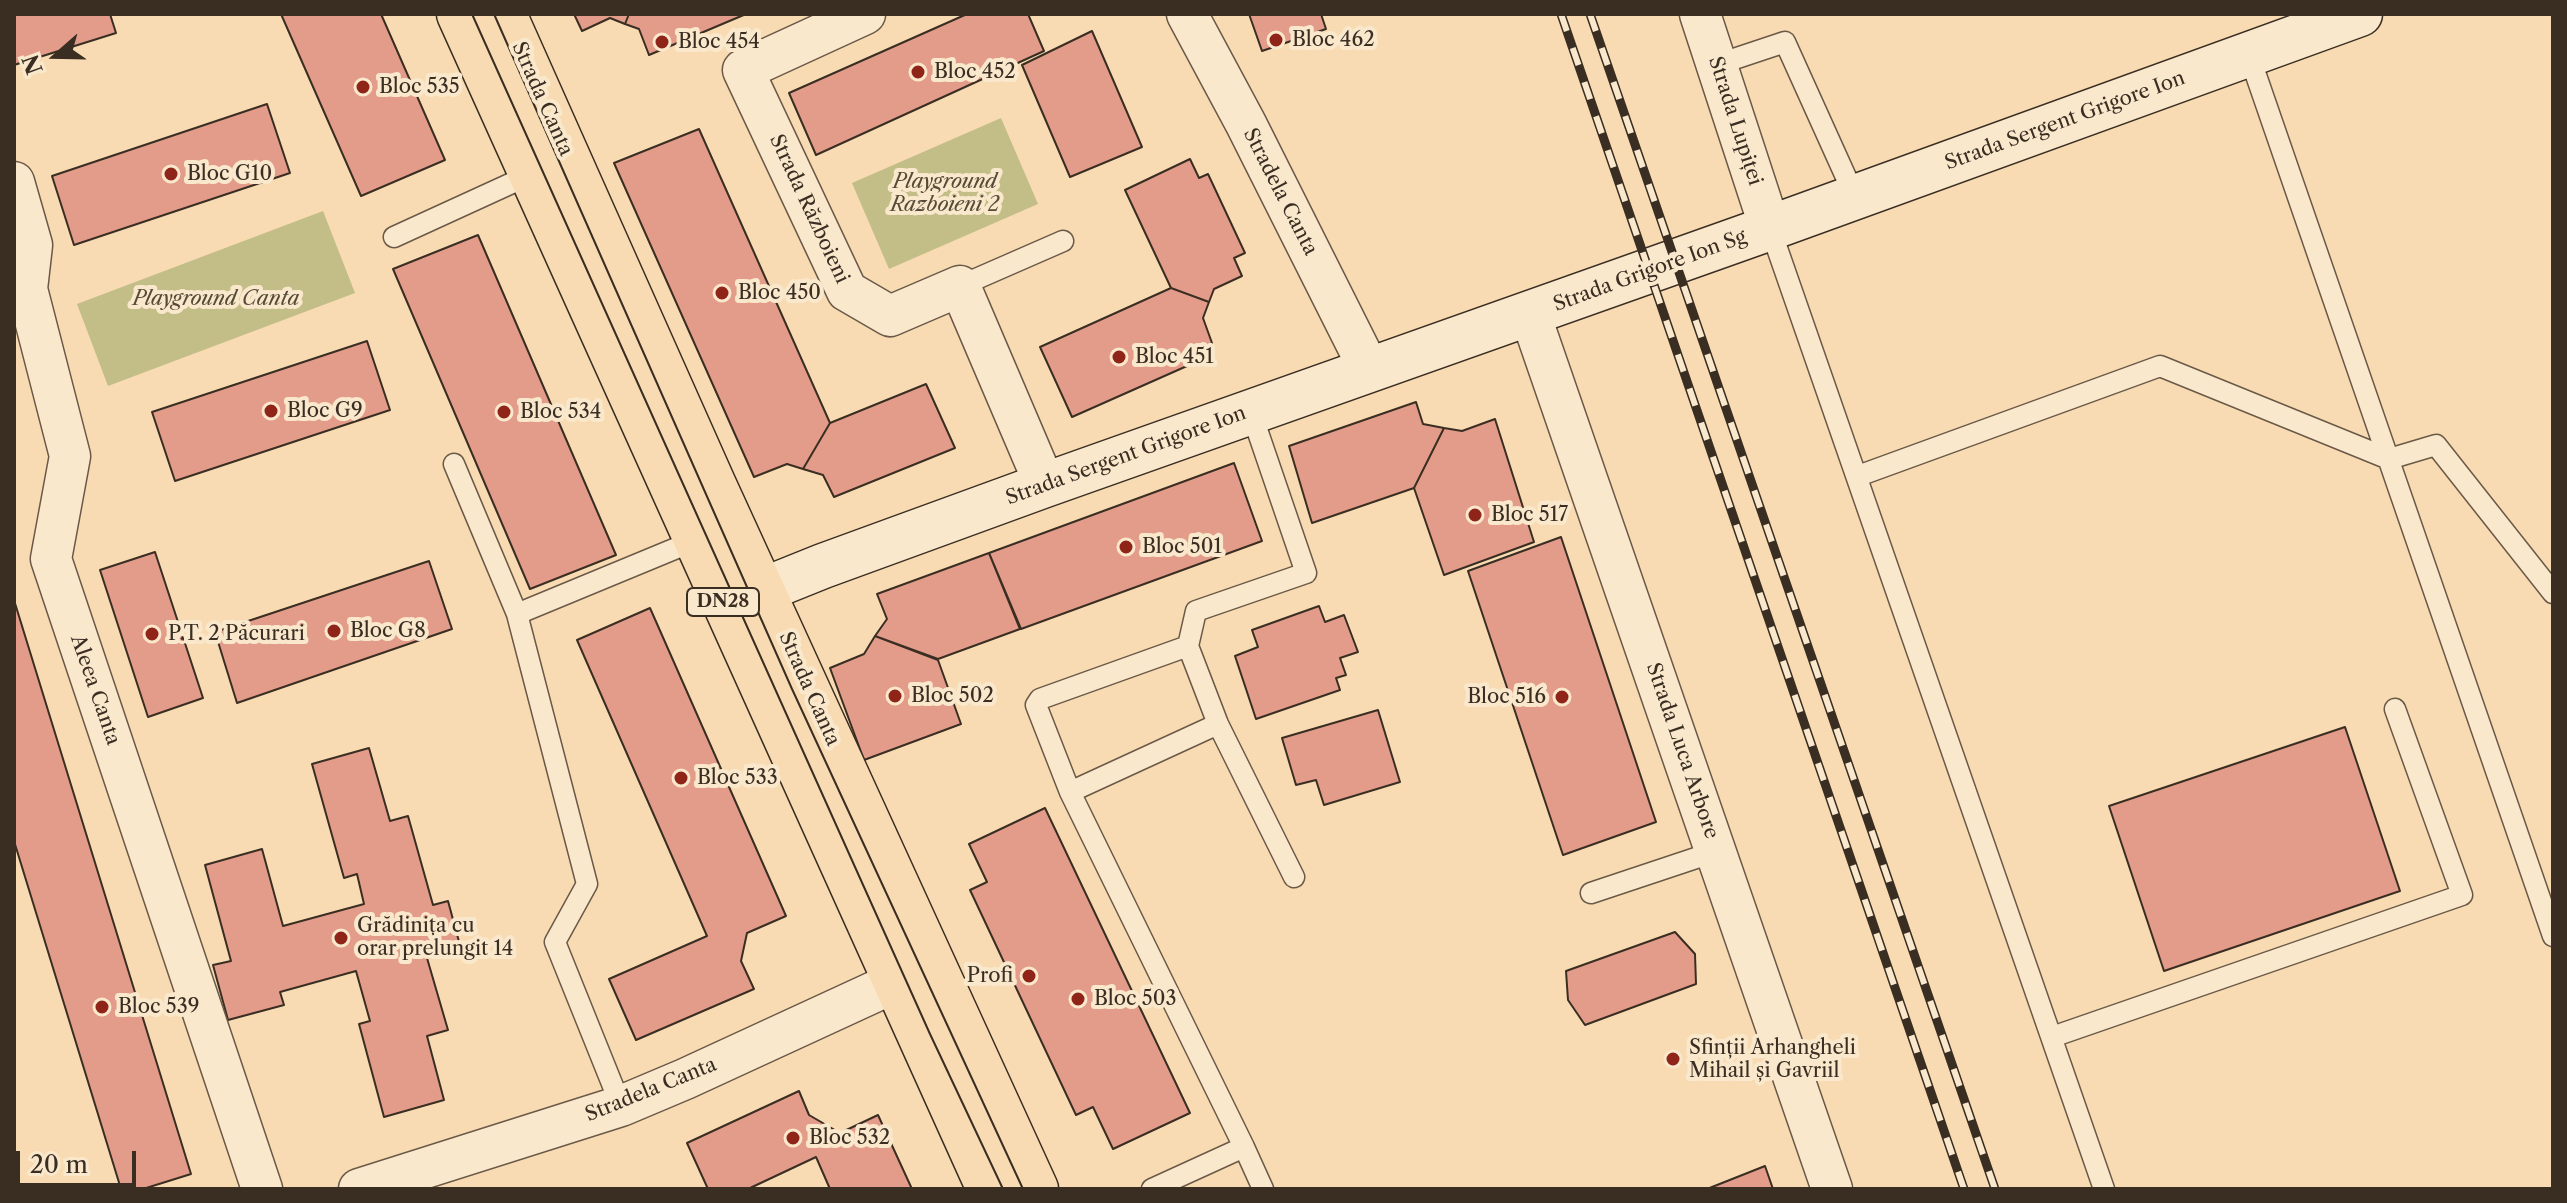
<!DOCTYPE html>
<meta charset="utf-8">
<style>
body{margin:0}
#map{position:relative;width:2567px;height:1203px;overflow:hidden;background:#f8dbb2;font-family:"Libre Caslon Text",serif}
canvas{display:block}
.frame{position:absolute;inset:0;border:16px solid #3a2e23;pointer-events:none}
.north{position:absolute;left:16px;top:16px;width:80px;height:80px;-webkit-text-stroke:6px #fae8cd;paint-order:stroke;rotate:250deg;font-size:22px;font-weight:700;line-height:32px;text-align:center;color:#3a2e23}
.north::after{content:'';display:block;margin:auto;width:28px;height:36px;background:#3a2e23;clip-path:polygon(50% 0,100% 100%,50% 72%,0 100%)}
.scale{position:absolute;left:16px;top:1151px;width:120px;height:36px;box-sizing:border-box;border:4px solid #3a2e23;border-top:0;padding-left:10px;font-size:24px;line-height:28px;white-space:nowrap;color:#3a2e23;-webkit-text-stroke:6px #fae8cd;paint-order:stroke}
</style>
<div id="map">
<canvas width="2567" height="1203"></canvas>
<div class="frame"></div>
<div class="north">N</div>
<div class="scale">20 m</div>
</div>
<script>
const ctx = document.querySelector('canvas').getContext('2d');
ctx.lineJoin = 'round';
function paint(path, color) { ctx.fillStyle = color; ctx.fill(path, 'evenodd'); }
const toPath = rows => new Path2D(rows.map(r => 'M' + r).join(''));
function strokePath(path, color, width, dash) { ctx.strokeStyle = color; ctx.lineWidth = width; ctx.lineCap = dash ? 'butt' : 'round'; ctx.setLineDash(dash || []); ctx.stroke(path); }
function drawText(font, color, halo, rows, align = 'center') {
  ctx.font = font + ' "Libre Caslon Text",serif'; ctx.lineWidth = 8; ctx.setLineDash([]); ctx.textBaseline = 'middle'; ctx.strokeStyle = halo; ctx.fillStyle = color; for (const [text, x, y, turn = 0] of rows) {
    ctx.save(); ctx.translate(x, y); ctx.rotate((+turn || 0) * Math.PI / 180); ctx.textAlign = isNaN(turn) ? turn : align; if (halo) ctx.strokeText(text, 0, 0); ctx.fillText(text, 0, 0); ctx.restore();
  }
}
const green = toPath([
 [1001,118,1038,204,889,269,852,183],
 [323,211,355,293,108,386,77,304]
]);
const building = toPath([
 [14,14,110,14,116,33,14,65,14,14],
 [281,14,381,14,445,160,361,196,281,14],
 [574,14,629,14,625,24,610,18,582,31,574,14],
 [629,14,746,14,649,55,639,29,625,24,629,14],
 [967,14,1028,14,1044,51,816,155,789,93,967,14],
 [1249,14,1321,14,1326,29,1262,51,1249,14],
 [1092,31,1142,147,1070,177,1022,65,1092,31],
 [267,104,290,173,74,245,52,176,267,104],
 [699,129,830,423,803,469,787,464,754,477,614,163,699,129],
 [1190,159,1199,178,1208,174,1245,253,1234,258,1242,276,1214,289,1209,302,1171,288,1125,190,1190,159],
 [478,235,616,555,530,589,393,269,478,235],
 [1171,288,1209,302,1203,318,1212,343,1192,352,1196,362,1072,417,1040,347,1171,288],
 [367,341,390,410,175,481,152,412,367,341],
 [926,384,955,448,834,497,823,475,803,469,830,423,926,384],
 [1416,402,1423,424,1444,428,1414,488,1312,523,1289,446,1416,402],
 [1495,419,1534,542,1444,575,1414,488,1444,428,1462,431,1495,419],
 [1234,463,1262,541,1021,629,989,553,1234,463],
 [1561,537,1656,822,1563,855,1468,571,1561,537],
 [155,552,203,698,148,717,100,570,155,552],
 [989,553,1020,629,938,659,875,636,887,619,877,594,989,553],
 [429,561,452,629,237,703,215,632,429,561],
 [14,600,191,1174,143,1189,121,1189,14,841,14,600],
 [1319,606,1325,622,1344,615,1358,652,1340,658,1346,675,1336,678,1340,690,1256,719,1235,656,1258,647,1252,630,1319,606],
 [650,608,786,916,747,933,741,961,754,989,636,1040,609,979,707,936,577,640,650,608],
 [875,636,938,660,961,724,864,760,830,668,864,654,875,636],
 [1378,710,1400,782,1324,805,1316,780,1296,785,1282,738,1378,710],
 [2345,727,2400,891,2164,971,2109,806,2345,727],
 [369,748,390,821,408,816,433,905,448,901,461,949,427,958,448,1030,427,1036,444,1100,384,1117,359,1024,370,1021,356,971,280,992,284,1005,228,1020,213,965,231,961,205,865,262,849,283,926,364,904,357,874,344,878,312,764,369,748],
 [1045,808,1190,1113,1113,1149,1093,1107,1076,1115,970,890,987,882,969,844,1045,808],
 [1675,932,1695,954,1696,984,1585,1025,1568,1000,1566,971,1675,932],
 [799,1091,809,1115,840,1133,878,1115,912,1189,830,1189,816,1157,748,1189,708,1189,687,1143,799,1091],
 [1765,1166,1773,1189,1707,1189,1765,1166]
]);
const lane = toPath([
 [2249,55,2553,936],
 [1716,65,1785,42,1855,197],
 [1770,228,2104,1189],
 [394,237,536,172],
 [960,286,1063,241],
 [454,464,517,614],
 [1858,476,2160,366,2389,459,2436,445,2553,593],
 [1188,646,1218,724,1294,877],
 [1070,792,1218,724],
 [1591,893,1717,851],
 [2052,1037,2462,895,2395,709],
 [621,1106,555,942,587,884,517,614,696,540],
 [1244,1147,1070,792,1036,705,1040,699,1188,646,1196,611,1306,573,1251,412],
 [1152,1189,1244,1147,1263,1189]
]);
const street = toPath([
 [865,14,743,70,847,291,890,316,960,286,1045,485],
 [1187,14,1246,124,1370,371],
 [1700,14,1770,228],
 [14,182,32,245,27,289,70,456,51,559,262,1189],
 [1530,314,1832,1189],
 [359,1189,621,1106,685,1079,926,968]
]);
const secondary = toPath([
 [726,605,823,566,1045,485,1770,228,2360,14]
]);
const primary = toPath([
 [459,14,989,1189],
 [504,14,713,483,1036,1189]
]);
const tram = toPath([
 [472,14,930,1034,1003,1189],
 [494,14,792,689,1023,1189]
]);
const rail = toPath([
 [1561,14,1964,1189],
 [1590,14,1995,1189]
]);
const markers = [
 [1276,40,8,"#8f2418"],
 [662,42,8,"#8f2418"],
 [918,72,8,"#8f2418"],
 [363,87,8,"#8f2418"],
 [171,174,8,"#8f2418"],
 [722,293,8,"#8f2418"],
 [1119,357,8,"#8f2418"],
 [271,411,8,"#8f2418"],
 [504,412,8,"#8f2418"],
 [1475,515,8,"#8f2418"],
 [1126,547,8,"#8f2418"],
 [334,631,8,"#8f2418"],
 [152,634,8,"#8f2418"],
 [895,696,8,"#8f2418"],
 [1562,697,8,"#8f2418"],
 [681,778,8,"#8f2418"],
 [341,938,8,"#8f2418"],
 [1029,976,8,"#8f2418"],
 [1078,999,8,"#8f2418"],
 [102,1007,8,"#8f2418"],
 [1673,1059,8,"#8f2418"],
 [793,1138,8,"#8f2418"]
];
const shields = [
 [723,602,72]
];
const shieldNames = [
 ["DN28",723,602]
];
const poiNames = [
 ["Bloc 462",1292,40],
 ["Bloc 454",678,42],
 ["Bloc 452",934,72],
 ["Bloc 535",379,87],
 ["Bloc G10",187,174],
 ["Bloc 450",738,293],
 ["Bloc 451",1135,357],
 ["Bloc G9",287,411],
 ["Bloc 534",520,412],
 ["Bloc 517",1491,515],
 ["Bloc 501",1142,547],
 ["Bloc G8",350,631],
 ["P.T. 2 Păcurari",168,634],
 ["Bloc 502",911,696],
 ["Bloc 516",1546,697,"right"],
 ["Bloc 533",697,778],
 ["Grădinița cu",357,926],
 ["orar prelungit 14",357,949],
 ["Profi",1013,976,"right"],
 ["Bloc 503",1094,999],
 ["Bloc 539",118,1007],
 ["Sfinții Arhangheli",1689,1048],
 ["Mihail și Gavriil",1689,1071],
 ["Bloc 532",809,1138]
];
const streetNames = [
 ["Strada Canta",542,99,66],
 ["Strada Lupiței",1735,121,72],
 ["Strada Sergent Grigore Ion",2065,121,-20],
 ["Stradela Canta",1280,192,63],
 ["Strada Războieni",809,209,65],
 ["Strada Grigore Ion Sg",1650,271,-20],
 ["Strada Sergent Grigore Ion",1126,456,-20],
 ["Strada Canta",809,689,66],
 ["Aleea Canta",95,690,71],
 ["Strada Luca Arbore",1682,751,71],
 ["Stradela Canta",651,1090,-22]
];
const parkNames = [
 ["Playground",945,182],
 ["Razboieni 2",945,205],
 ["Playground Canta",216,299]
];
paint(green, '#c3be88');
paint(building, '#e39c89');
strokePath(building, '#3a2e23', 2);
strokePath(lane, '#6a5947', 23);
strokePath(street, '#6a5947', 43);
strokePath(secondary, '#3a2e23', 47);
strokePath(primary, '#3a2e23', 47);
strokePath(lane, '#fae8cd', 20);
strokePath(street, '#fae8cd', 40);
strokePath(secondary, '#fae8cd', 44);
strokePath(primary, '#f8dbb2', 44);
strokePath(tram, '#3a2e23', 2);
strokePath(rail, '#3a2e23', 9);
strokePath(rail, '#fae8cd', 6, [18]);
for (const [x, y, r, color] of markers) { const dot = new Path2D(); dot.arc(x, y, r, 0, 2 * Math.PI); ctx.fillStyle = color; ctx.fill(dot); strokePath(dot, '#fae8cd', 3); }
for (const [x, y, w] of shields) { const box = new Path2D(); box.roundRect(x - w / 2, y - 14, w, 28, 6); ctx.fillStyle = '#fae8cd'; ctx.fill(box); strokePath(box, '#3a2e23', 2); }
drawText('bold 18px', '#3a2e23', null, shieldNames);
drawText('20px', '#3a2e23', '#fae8cd', poiNames, 'left');
drawText('20px', '#3a2e23', '#fae8cd', streetNames);
drawText('italic 20px', '#554b37', '#fae8cd', parkNames);
</script>
